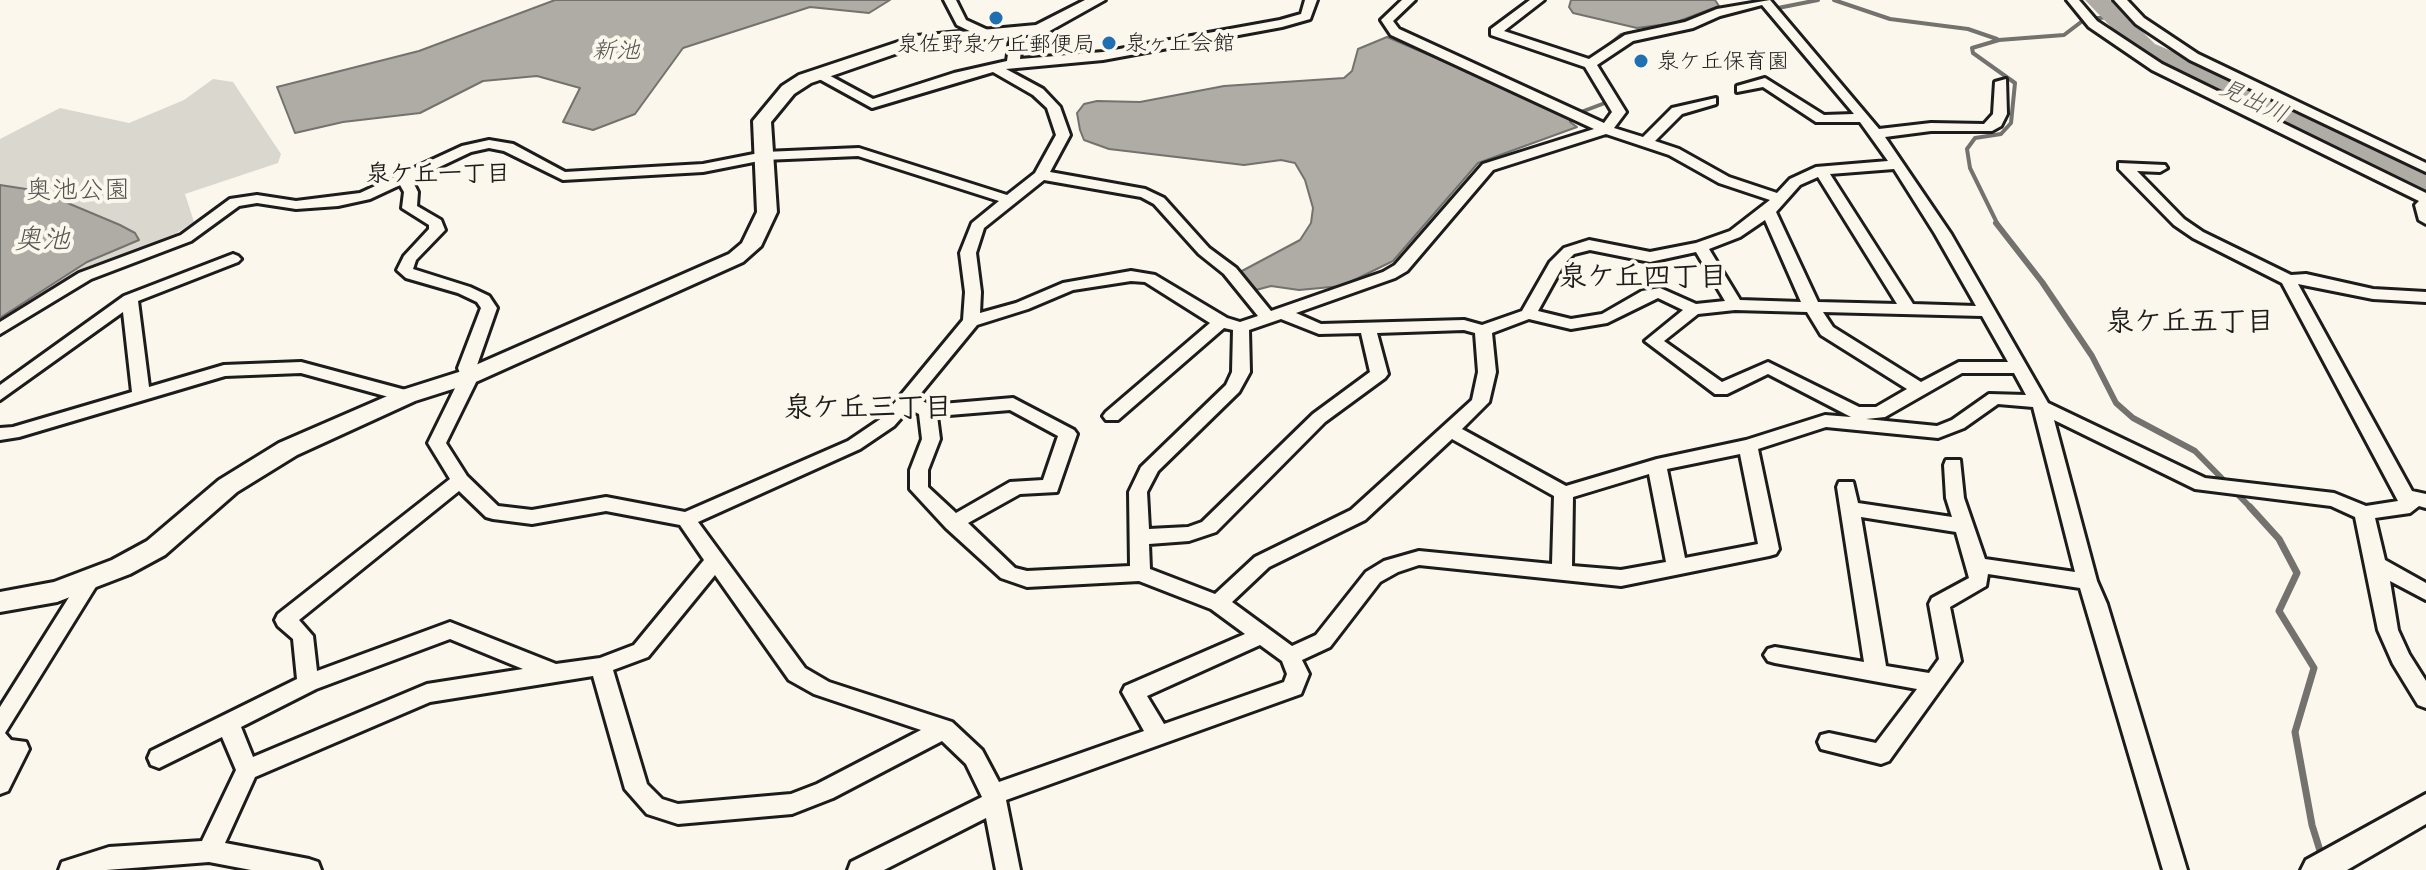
<!DOCTYPE html>
<meta charset="utf-8">
<style>
body{margin:0}
canvas{display:block;background:#fbf7ec}
</style>
<canvas width="2426" height="870"></canvas>
<script>
const ctx = document.querySelector('canvas').getContext('2d');
ctx.lineJoin = 'round';
function paint(path, color) { ctx.fillStyle = color; ctx.fill(path, 'evenodd'); }
const toPath = rows => new Path2D(rows.map(r => 'M' + r).join(''));
function strokePath(path, color, width, dash) { ctx.strokeStyle = color; ctx.lineWidth = width; ctx.lineCap = dash ? 'butt' : 'round'; ctx.setLineDash(dash || []); ctx.stroke(path); }
function drawText(font, color, halo, rows, align = 'center') {
  ctx.font = font + ' Mali,"Klee One",sans-serif'; ctx.lineWidth = 8; ctx.setLineDash([]); ctx.textBaseline = 'middle'; ctx.strokeStyle = halo; ctx.fillStyle = color; for (const [text, x, y, turn = 0] of rows) {
    ctx.save(); ctx.translate(x, y); ctx.rotate((+turn || 0) * Math.PI / 180); ctx.textAlign = isNaN(turn) ? turn : align; if (halo) ctx.strokeText(text, 0, 0); ctx.fillText(text, 0, 0); ctx.restore();
  }
}
const green = toPath([
 [213,79,233,82,281,154,278,163,185,194,194,222,172,236,98,265,0,321,0,139,60,108,129,123,184,100]
]);
const water = toPath([
 [555,0,890,0,869,13,810,7,683,48,635,114,593,130,563,122,580,88,537,76,483,81,420,113,343,122,295,133,277,87,419,51,555,0],
 [1571,0,1715,0,1719,6,1674,23,1637,28,1573,13,1569,7,1571,0],
 [1387,37,1549,106,1562,116,1573,118,1570,122,1577,127,1478,163,1393,261,1342,286,1299,290,1271,286,1256,290,1240,272,1300,240,1311,223,1313,208,1305,180,1295,163,1281,160,1244,165,1109,149,1084,140,1080,130,1077,113,1084,104,1097,101,1140,102,1224,86,1344,78,1352,71,1358,49,1387,37],
 [0,185,39,191,120,225,135,233,139,240,87,262,0,318,0,185]
]);
const streamFar2 = toPath([
 [1834,0,1890,19,1968,29,1997,39],
 [1778,8,1818,0],
 [1602,51,1621,35,1660,28],
 [1573,115,1605,103],
 [1998,225,1970,168,1967,149,1975,138,2001,134,2011,123,2015,83,1973,53,1972,48,1999,40,2064,35,2085,19,2111,17]
]);
const streamFar1 = toPath([
 [1996,223,2042,282,2092,356,2116,403,2133,418,2195,451,2252,509]
]);
const stream = toPath([
 [2250,507,2279,539,2297,573,2279,611,2314,668,2295,732,2312,825,2326,870]
]);
const river = toPath([
 [2085,0,2110,0,2155,44,2256,87,2426,171,2426,191,2238,99,2137,54,2085,0]
]);
const street = toPath([
 [944,0,956,0,966,20,990,31,990,37,982,37,957,25,944,0],
 [1305,0,1317,0,1310,19,1282,27,1103,60,1006,69,1043,89,1060,107,1070,135,1050,172,1145,189,1164,198,1209,248,1236,268,1271,311,1383,272,1395,265,1483,164,1594,129,1391,35,1381,20,1402,0,1415,0,1393,21,1399,29,1604,123,1612,112,1585,67,1491,35,1491,29,1530,0,1544,0,1504,31,1589,59,1625,35,1685,22,1717,9,1770,0,1879,129,1931,123,1984,124,1993,114,1995,82,2006,79,2007,114,2001,126,1992,131,1931,131,1885,137,1951,234,2048,403,2205,478,2334,493,2366,506,2398,501,2282,283,2193,238,2174,225,2119,169,2119,163,2165,165,2167,168,2160,172,2137,171,2184,219,2203,232,2291,275,2306,274,2373,289,2426,292,2426,302,2373,299,2298,284,2412,491,2426,494,2426,508,2419,506,2410,513,2375,518,2385,560,2426,583,2426,600,2390,581,2398,630,2409,654,2426,681,2426,708,2418,705,2393,664,2378,630,2355,517,2331,506,2195,489,2054,420,2097,581,2107,604,2187,870,2163,870,2080,588,1988,574,1986,586,1950,607,1961,661,1889,761,1881,764,1821,749,1818,742,1821,735,1829,733,1876,743,1917,689,1775,663,1768,661,1764,655,1768,649,1775,647,1864,662,1837,487,1839,482,1853,482,1858,503,1952,517,1946,498,1944,465,1946,460,1960,460,1964,498,1985,559,2075,572,2033,407,1998,404,1964,428,1938,438,1826,427,1758,449,1779,549,1776,554,1769,556,1621,586,1419,565,1398,572,1380,582,1330,647,1302,660,1309,674,1301,694,1006,800,1020,870,996,870,986,818,884,870,848,870,851,862,982,797,966,764,942,741,833,798,792,814,678,824,647,814,625,789,593,676,430,702,255,777,225,843,309,859,318,862,321,870,251,870,209,862,106,870,59,870,62,862,109,847,202,841,236,770,222,737,159,768,151,765,148,758,151,751,297,679,293,639,278,626,275,620,278,614,450,479,428,443,461,376,458,368,481,308,477,302,458,293,406,278,397,270,404,256,429,229,429,225,402,208,404,192,400,185,370,199,338,206,296,209,257,203,239,206,191,241,91,279,0,334,0,322,79,273,181,235,230,199,257,195,296,201,360,193,462,146,489,140,513,144,565,172,703,164,764,152,859,148,1007,195,1035,173,1056,135,1047,108,1033,95,993,72,872,108,812,75,823,72,873,99,954,73,1007,61,1011,33,1017,29,1023,33,1020,59,1103,52,1280,20,1301,14,1305,0],
 [1762,5,1854,114,1824,115,1765,78,1737,86,1737,92,1763,87,1816,122,1860,122,1888,161,1816,167,1790,179,1777,193,1729,177,1679,149,1655,141,1682,114,1716,104,1716,98,1672,108,1643,137,1614,128,1626,112,1597,65,1633,41,1693,28,1720,16,1762,5],
 [1606,134,1669,155,1719,183,1770,200,1730,231,1696,243,1650,252,1589,240,1564,248,1550,262,1522,311,1482,325,1464,320,1321,324,1296,313,1395,278,1407,271,1493,170,1606,134],
 [489,148,504,151,563,180,703,172,764,160,858,156,999,201,972,223,960,253,965,292,963,320,882,418,848,441,685,512,606,497,532,510,498,506,467,476,446,443,479,376,476,368,497,308,489,296,470,287,413,269,416,260,445,230,441,220,417,206,418,192,412,180,471,152,489,148],
 [1894,169,1935,234,1976,306,1913,304,1830,174,1894,169],
 [1818,177,1897,304,1818,302,1776,212,1800,185,1818,177],
 [1044,180,1141,197,1154,204,1199,254,1224,274,1258,316,1240,322,1227,318,1155,275,1131,271,1063,283,1016,303,980,313,981,292,976,253,984,228,1044,180],
 [1765,220,1801,302,1740,300,1709,249,1740,237,1765,220],
 [1590,250,1650,262,1696,252,1725,301,1696,304,1660,288,1642,291,1602,314,1571,319,1538,311,1564,264,1574,254,1590,250],
 [1131,281,1145,282,1210,323,1106,412,1103,416,1106,420,1118,420,1224,328,1233,330,1232,372,1226,385,1141,467,1129,492,1130,566,1027,571,1015,568,968,523,1020,494,1057,492,1077,434,1074,430,1013,398,930,405,917,398,977,325,1028,309,1073,290,1131,281],
 [1658,298,1683,310,1645,341,1715,394,1727,394,1768,374,1851,417,1825,415,1746,440,1657,459,1566,486,1462,429,1489,402,1496,372,1492,333,1529,319,1571,329,1607,323,1658,298],
 [1735,310,1807,312,1821,335,1907,389,1876,407,1859,407,1768,362,1722,382,1664,341,1698,314,1735,310],
 [1823,312,1982,316,2008,362,1959,362,1921,382,1833,327,1823,312],
 [1281,319,1319,334,1361,333,1370,372,1313,414,1202,522,1188,527,1149,529,1147,492,1158,471,1239,392,1250,372,1249,330,1281,319],
 [1464,330,1475,333,1478,372,1472,400,1351,510,1255,557,1215,594,1150,569,1149,544,1189,541,1216,532,1325,422,1385,378,1388,374,1377,333,1464,330],
 [1962,373,2014,373,2026,395,1989,394,1952,420,1937,426,1866,419,1885,417,1962,373],
 [909,409,919,414,922,439,910,470,910,489,946,528,1001,578,1027,587,1139,581,1211,609,1245,634,1125,686,1122,692,1144,731,999,782,982,750,952,722,829,682,805,668,698,522,860,449,894,426,909,409],
 [1010,410,1058,436,1043,480,1010,482,956,513,928,487,928,470,940,439,937,416,1010,410],
 [1452,439,1554,496,1552,564,1419,551,1384,561,1366,572,1316,635,1292,646,1232,602,1269,567,1365,520,1452,439],
 [1740,454,1758,544,1685,558,1667,469,1740,454],
 [1649,474,1666,562,1621,570,1572,566,1573,497,1649,474],
 [459,491,486,517,493,519,532,524,606,511,680,525,704,560,634,645,600,658,556,664,450,622,317,671,313,636,299,620,459,491],
 [1861,517,1956,532,1969,578,1932,598,1929,604,1939,659,1929,673,1886,666,1861,517],
 [715,575,789,680,814,694,921,730,817,784,791,794,678,804,662,799,647,784,613,670,648,657,715,575],
 [450,639,523,669,427,684,253,757,241,727,316,689,450,639],
 [1260,645,1282,661,1287,674,1284,682,1164,724,1147,696,1260,645],
 [2067,0,2079,0,2097,21,2162,64,2426,193,2426,224,2419,220,2415,205,2419,201,2152,70,2089,27,2067,0],
 [2114,0,2127,0,2144,18,2198,54,2426,163,2426,172,2190,60,2136,24,2114,0],
 [233,254,238,256,241,259,238,262,138,301,149,387,224,365,301,362,413,392,416,396,413,400,407,402,301,373,225,376,19,437,0,440,0,428,13,427,132,392,123,312,0,400,0,385,124,296,233,254],
 [90,572,97,575,100,580,5,733,11,740,26,742,29,749,8,791,0,794,0,707,83,575,90,572]
]);
const secondary = toPath([
 [1085,0,1105,0,1046,33,918,46,811,83,794,94,771,122,777,212,761,246,743,262,478,381,415,401,297,455,237,492,165,555,130,574,57,602,0,612,0,592,54,582,112,560,147,541,219,480,279,443,399,391,462,371,729,254,742,243,757,212,753,121,782,86,799,75,916,36,1036,25,1085,0],
 [2426,794,2426,824,2347,870,2301,870,2306,860,2426,794]
]);
const markers = [
 [996,18,8,"#1f6fb2"],
 [1109,43,8,"#1f6fb2"],
 [1641,61,8,"#1f6fb2"]
];
const farPoinames = [
 ["泉ヶ丘会館",1125,43],
 ["泉佐野泉ケ丘郵便局",996,44,"center"],
 ["泉ケ丘保育園",1657,61]
];
const farWaternames = [
 ["新池",616,51],
 ["見出川",2254,101,25]
];
const farNeighbourhoodnames = [
 ["泉ケ丘一丁目",438,174]
];
const parkNames = [
 ["奥池公園",78,190]
];
const waterNames = [
 ["奥池",42,239]
];
const neighbourhoodNames = [
 ["泉ケ丘四丁目",1643,276],
 ["泉ケ丘五丁目",2190,321],
 ["泉ケ丘三丁目",868,407]
];
paint(green, '#dad7ce');
paint(water, '#afaca5');
strokePath(water, '#74726e', 2);
strokePath(streamFar2, '#74726e', 4);
strokePath(streamFar1, '#74726e', 6);
strokePath(stream, '#74726e', 7);
paint(river, '#afaca5');
strokePath(street, '#1c1c1c', 6);
strokePath(secondary, '#1c1c1c', 6);
paint(street, '#fbf7ec');
paint(secondary, '#fbf7ec');
for (const [x, y, r, color] of markers) { const dot = new Path2D(); dot.arc(x, y, r, 0, 2 * Math.PI); ctx.fillStyle = color; ctx.fill(dot); strokePath(dot, '#fbf7ec', 3); }
drawText('22px', '#1c1c1c', '#fbf7ec', farPoinames, 'left');
drawText('italic 24px', '#575653', '#fbf7ec', farWaternames);
drawText('bold 24px', '#1c1c1c', '#fbf7ec', farNeighbourhoodnames);
drawText('26px', '#555451', '#fbf7ec', parkNames);
drawText('italic 28px', '#575653', '#fbf7ec', waterNames);
drawText('bold 28px', '#1c1c1c', '#fbf7ec', neighbourhoodNames);
</script>
